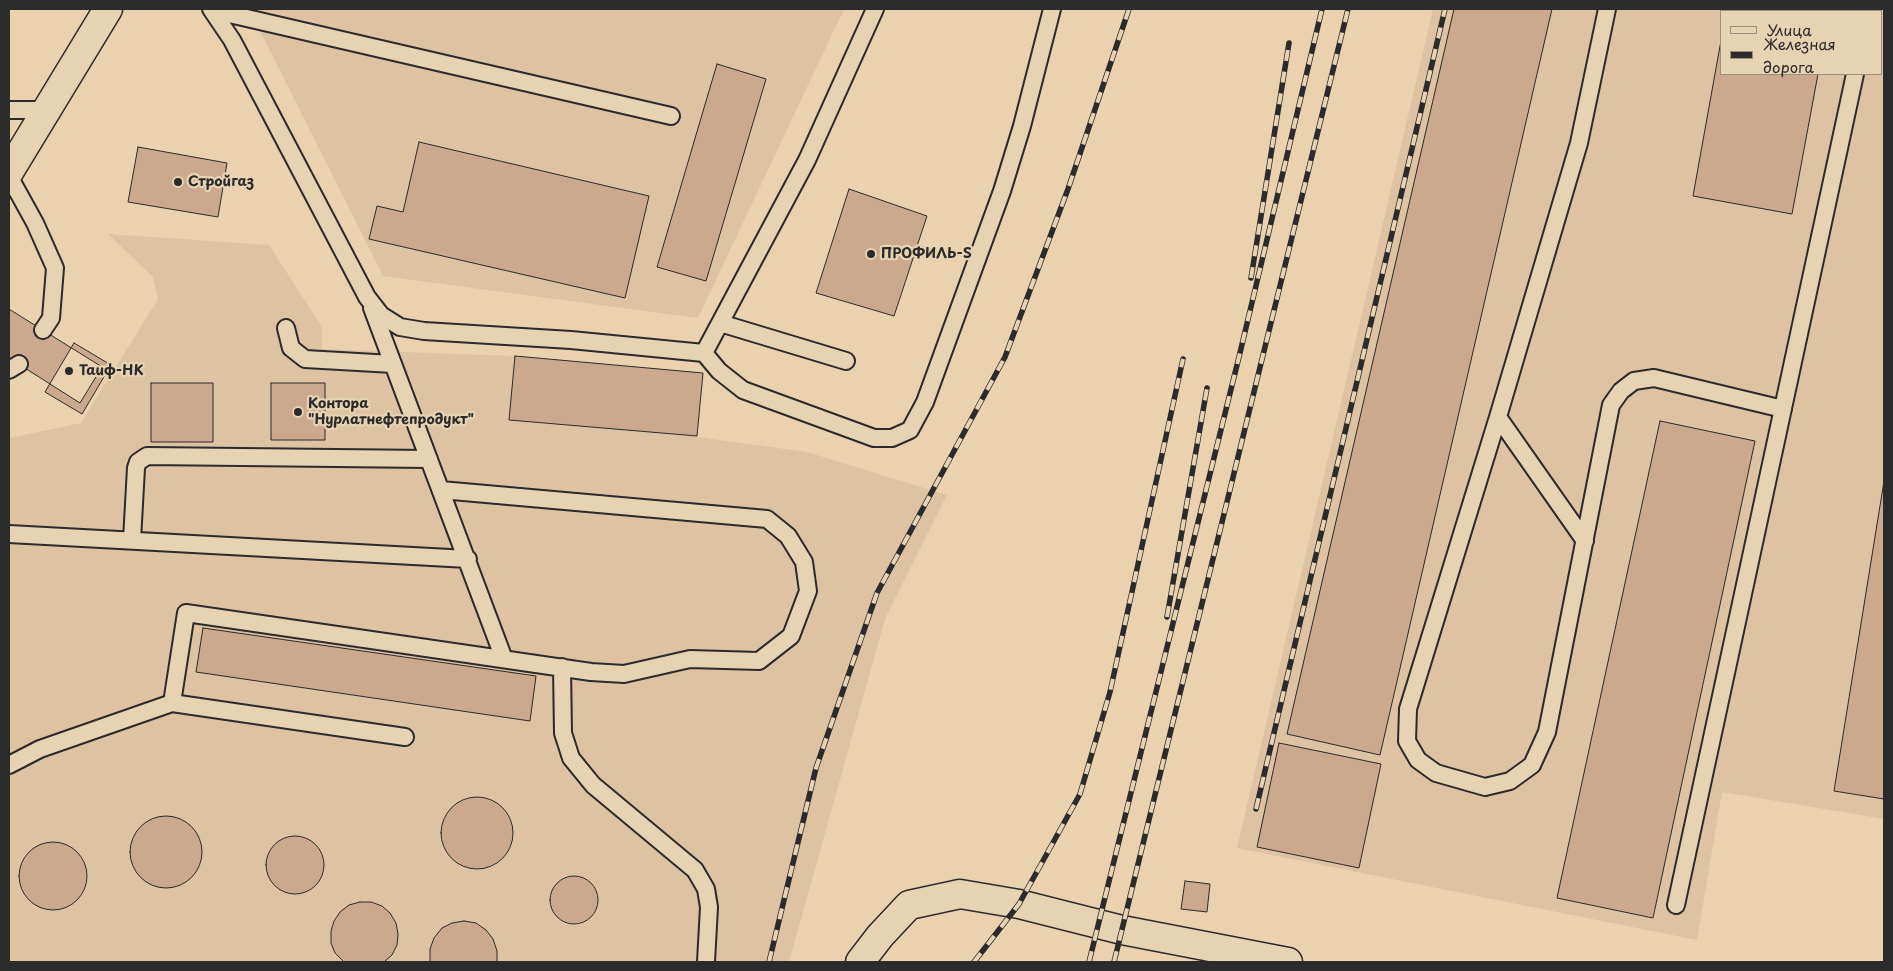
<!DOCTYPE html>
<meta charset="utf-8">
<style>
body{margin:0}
#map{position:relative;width:1893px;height:971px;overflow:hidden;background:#ead2af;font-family:"Playpen Sans",sans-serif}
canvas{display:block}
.frame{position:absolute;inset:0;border:10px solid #2b2b2b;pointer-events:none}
.legend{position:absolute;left:1720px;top:10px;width:162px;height:65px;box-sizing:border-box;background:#e6d3b1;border:1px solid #9b907b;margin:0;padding:6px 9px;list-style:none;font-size:15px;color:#2b2b2b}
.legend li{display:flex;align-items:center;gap:10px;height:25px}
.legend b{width:25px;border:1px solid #9b907b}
</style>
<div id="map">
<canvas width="1893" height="971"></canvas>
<div class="frame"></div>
<ul class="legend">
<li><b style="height:6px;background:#e6d3b1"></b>Улица</li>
<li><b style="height:6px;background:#2b2b2b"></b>Железная дорога</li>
</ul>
</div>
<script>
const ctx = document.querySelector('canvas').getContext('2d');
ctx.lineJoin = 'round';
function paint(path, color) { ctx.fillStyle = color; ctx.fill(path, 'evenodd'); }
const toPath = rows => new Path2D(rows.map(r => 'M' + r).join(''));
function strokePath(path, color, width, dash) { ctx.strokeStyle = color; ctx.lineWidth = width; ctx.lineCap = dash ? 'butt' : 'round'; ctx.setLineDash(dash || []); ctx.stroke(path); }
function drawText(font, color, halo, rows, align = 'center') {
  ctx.font = font + ' "Playpen Sans",sans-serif'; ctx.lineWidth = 4.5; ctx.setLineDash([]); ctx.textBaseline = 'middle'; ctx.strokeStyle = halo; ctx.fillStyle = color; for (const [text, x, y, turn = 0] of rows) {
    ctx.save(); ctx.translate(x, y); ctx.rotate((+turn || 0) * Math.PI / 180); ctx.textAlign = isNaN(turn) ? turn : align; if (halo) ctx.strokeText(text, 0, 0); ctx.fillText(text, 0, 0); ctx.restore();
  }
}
const built = toPath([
 [249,9,844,9,698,318,383,276],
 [1433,9,1884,9,1884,819,1722,792,1697,940,1237,848],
 [1722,11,1882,11,1882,74,1722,74],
 [108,234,269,245,322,327,322,349,515,356,703,373,697,437,807,452,947,495,885,619,789,962,9,962,9,438,81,423,158,299,153,277]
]);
const building = toPath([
 [1454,9,1552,9,1380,755,1287,734,1454,9],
 [1727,9,1830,9,1829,11,1726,11,1727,9],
 [1722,35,1722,74,1818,74,1792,214,1693,196,1722,35],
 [717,64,766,79,706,281,657,267,717,64],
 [419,142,649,196,625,298,369,239,377,206,403,212,419,142],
 [138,147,227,163,218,217,128,202,138,147],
 [849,189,927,216,894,316,816,293,849,189],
 [9,309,102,367,80,403,9,358,9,309],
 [74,343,111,365,82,414,45,392,74,343],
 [515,356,703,373,697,436,509,420,515,356],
 [151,383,213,383,213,442,151,442,151,383],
 [271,383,325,383,325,440,271,440,271,383],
 [1660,421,1755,441,1653,918,1557,898,1660,421],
 [1884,481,1884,799,1834,791,1884,481],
 [203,628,536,676,530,721,196,672,203,628],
 [1279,743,1381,764,1359,868,1257,847,1279,743],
 '441 833a36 36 0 1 1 72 0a36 36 0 1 1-72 0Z',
 '130 852a36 36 0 1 1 72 0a36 36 0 1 1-72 0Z',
 '266 865a29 29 0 1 1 58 0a29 29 0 1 1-58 0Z',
 '19 876a34 34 0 1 1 68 0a34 34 0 1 1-68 0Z',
 '550 900a24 24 0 1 1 48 0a24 24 0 1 1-48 0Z',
 [1185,881,1210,884,1207,912,1181,909,1185,881],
 [360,902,371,902,382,906,390,913,396,923,398,934,397,945,392,955,384,962,344,962,335,953,331,943,331,931,334,921,340,912,349,905,360,902],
 [464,921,476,923,486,930,493,939,497,951,497,962,430,962,430,949,434,938,442,928,452,923,464,921]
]);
const lane = toPath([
 [211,9,232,40,367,297,381,315,400,327,424,331,571,340,704,353,719,371,743,390,874,438,892,438,910,430,925,402,1002,191,1022,126,1052,9],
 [1607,9,1579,143,1498,417,1408,709,1407,741,1418,760,1436,773,1485,787,1510,781,1532,765,1547,732,1611,405,1621,391,1634,381,1654,378,1783,409],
 [212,10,671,116],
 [1869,11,1869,9],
 [9,110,47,110],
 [9,176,35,223,55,268,51,318,43,330],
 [372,308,504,659],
 [720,323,846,361],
 [286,328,291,348,305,359,393,364],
 [704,353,807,160,875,9],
 [9,370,19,364],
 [1498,417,1585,541],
 [9,534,468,559],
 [132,540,136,468,138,462,147,456,429,459],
 [562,667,563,733,571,758,593,785,695,870,706,889,709,907,706,962],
 [405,737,172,703,186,613,591,672,624,674,690,659,759,661,791,636,808,591,804,562,788,536,767,519,441,490],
 [9,765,40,749,172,703],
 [1676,905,1855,74]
]);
const secondary = toPath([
 [9,172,108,9],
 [860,962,880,936,909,905,960,894,1019,904,1122,930,1288,962]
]);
const rail = toPath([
 [1251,278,1289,43],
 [1167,617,1207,388],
 [1256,809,1445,9],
 [769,962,816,768,877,593,1005,357,1068,189,1129,9],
 [974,962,1019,904,1080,794,1110,692,1183,359],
 [1089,962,1239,357,1322,9],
 [1114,962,1348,9]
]);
const markers = [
 [178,182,5,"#2b2b2b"],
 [871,254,5,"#2b2b2b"],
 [69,371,5,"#2b2b2b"],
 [298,412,5,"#2b2b2b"]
];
const poiNames = [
 ["Стройгаз",188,182],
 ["ПРОФИЛЬ-S",881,254],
 ["Таиф-НК",79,371],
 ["Контора",308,404],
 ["\"Нурлатнефтепродукт\"",308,420]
];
paint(built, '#ddc3a2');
paint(building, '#cca98c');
strokePath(building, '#2b2b2b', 1);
strokePath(lane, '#2b2b2b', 20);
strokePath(secondary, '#2b2b2b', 31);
strokePath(lane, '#e6d3b1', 16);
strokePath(secondary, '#e6d3b1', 28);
strokePath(rail, '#2b2b2b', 5.5);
strokePath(rail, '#e6d3b1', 4, [11]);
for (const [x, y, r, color] of markers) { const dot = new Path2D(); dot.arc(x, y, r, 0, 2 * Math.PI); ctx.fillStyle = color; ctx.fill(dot); strokePath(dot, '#e6d3b1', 2); }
drawText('bold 14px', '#2b2b2b', '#e6d3b1', poiNames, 'left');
</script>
